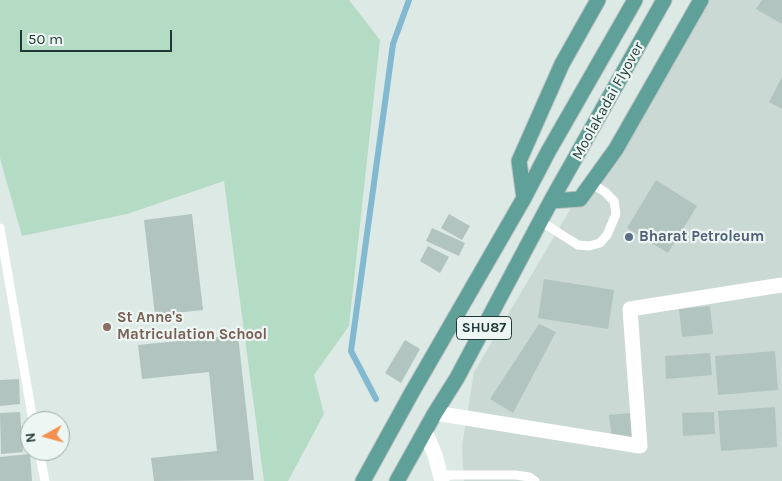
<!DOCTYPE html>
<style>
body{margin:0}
#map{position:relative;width:782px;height:481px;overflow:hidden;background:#dce9e5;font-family:Karla,sans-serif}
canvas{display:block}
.north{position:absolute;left:20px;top:411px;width:50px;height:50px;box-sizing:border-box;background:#edf6f3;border:1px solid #9aaaa7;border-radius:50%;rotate:263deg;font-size:14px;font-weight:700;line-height:20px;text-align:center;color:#1e3935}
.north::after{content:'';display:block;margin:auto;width:18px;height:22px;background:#f6904e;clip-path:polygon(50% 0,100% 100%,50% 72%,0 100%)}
.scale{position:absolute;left:20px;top:30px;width:152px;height:22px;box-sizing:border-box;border:2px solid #1e3935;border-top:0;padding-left:6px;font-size:15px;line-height:18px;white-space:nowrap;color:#1e3935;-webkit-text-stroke:4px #edf6f3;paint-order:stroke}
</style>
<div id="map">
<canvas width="782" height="481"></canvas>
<div class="north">N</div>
<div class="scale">50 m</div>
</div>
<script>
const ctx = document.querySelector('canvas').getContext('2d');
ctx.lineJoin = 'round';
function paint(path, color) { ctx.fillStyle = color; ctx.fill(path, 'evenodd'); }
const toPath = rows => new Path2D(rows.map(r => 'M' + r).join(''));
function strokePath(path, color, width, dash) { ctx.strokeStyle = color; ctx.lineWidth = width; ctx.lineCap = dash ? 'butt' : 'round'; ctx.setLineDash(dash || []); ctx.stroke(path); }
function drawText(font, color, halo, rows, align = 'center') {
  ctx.font = font + ' Karla,sans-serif'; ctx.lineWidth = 4.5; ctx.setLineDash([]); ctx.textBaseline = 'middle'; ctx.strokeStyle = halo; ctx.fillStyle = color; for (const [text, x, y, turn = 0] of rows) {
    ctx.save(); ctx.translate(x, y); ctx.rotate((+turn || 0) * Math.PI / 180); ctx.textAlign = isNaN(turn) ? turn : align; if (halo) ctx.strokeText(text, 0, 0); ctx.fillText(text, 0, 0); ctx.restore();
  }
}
const built = toPath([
 [694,0,782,0,782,481,464,481,462,446,474,372]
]);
const green = toPath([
 [0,0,349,0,380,40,349,326,314,375,324,414,288,481,264,481,224,181,127,214,22,236,0,158]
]);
const stream = toPath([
 [376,399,351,351,393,44,409,0]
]);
const building = toPath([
 [762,0,782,0,782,24,756,9],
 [782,77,782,109,769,102],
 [656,180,697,206,668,253,627,228],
 [192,214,203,310,155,315,144,220],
 [449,214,470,226,462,240,441,228],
 [432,228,465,243,459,256,426,241],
 [428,246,449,257,440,273,420,261],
 [544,279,614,290,608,329,538,318],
 [710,306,713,334,682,337,679,309],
 [539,324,556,332,513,413,490,399],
 [238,335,254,480,154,481,151,458,217,451,209,372,142,379,138,345],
 [405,340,420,349,401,383,385,373],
 [775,351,778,390,718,395,715,356],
 [710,353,712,375,666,379,665,356],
 [19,379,20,404,0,406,0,380],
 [775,407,777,447,721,451,718,411],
 [20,412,23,452,1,454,0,413],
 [714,412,715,434,683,436,682,413],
 [630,413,634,444,613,446,609,415],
 [30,454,32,481,0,481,0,457]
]);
const lane = toPath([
 [540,221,578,245,589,246,600,243,607,235,616,214,614,201,605,192,591,183],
 [0,228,33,421],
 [39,451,45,481],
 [441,475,516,475,529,477,535,481]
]);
const street = toPath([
 [435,413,640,446,630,309,782,285],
 [425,431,435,455,442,481]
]);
const primary = toPath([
 [524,198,519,161,562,64,598,0],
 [551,201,580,199,616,149,701,0],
 [363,481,411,394,524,198,548,152,635,0],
 [397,481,435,413,457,378,551,201,664,0]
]);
const markers = [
 [629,237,5,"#5c6f8a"],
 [107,327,5,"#8d6e63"]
];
const shields = [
 [484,328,55]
];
const shieldNames = [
 ["SHU87",484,328]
];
const streetNames = [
 ["Moolakadai Flyover",608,101,-61]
];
const serviceNames = [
 ["Bharat Petroleum",639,237]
];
const educationNames = [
 ["St Anne's",117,318],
 ["Matriculation School",117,335]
];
paint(built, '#cbd9d5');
paint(green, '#b4dcc5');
strokePath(stream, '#82b9d1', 6);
paint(building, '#b2c4bf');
strokePath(primary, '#bcc4c2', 17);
strokePath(lane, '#fff', 9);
strokePath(street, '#fff', 15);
strokePath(primary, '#5fa099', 15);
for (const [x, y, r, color] of markers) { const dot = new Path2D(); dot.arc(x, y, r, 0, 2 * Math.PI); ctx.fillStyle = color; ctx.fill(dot); strokePath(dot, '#edf6f3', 2); }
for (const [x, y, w] of shields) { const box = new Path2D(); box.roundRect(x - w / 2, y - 11.5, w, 23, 4); ctx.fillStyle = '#edf6f3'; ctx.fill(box); strokePath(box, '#1e3935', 1); }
drawText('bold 14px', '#1e3935', null, shieldNames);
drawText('15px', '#1e3935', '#edf6f3', streetNames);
drawText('bold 15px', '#4e5e75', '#edf6f3', serviceNames, 'left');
drawText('bold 15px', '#785e54', '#edf6f3', educationNames, 'left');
</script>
